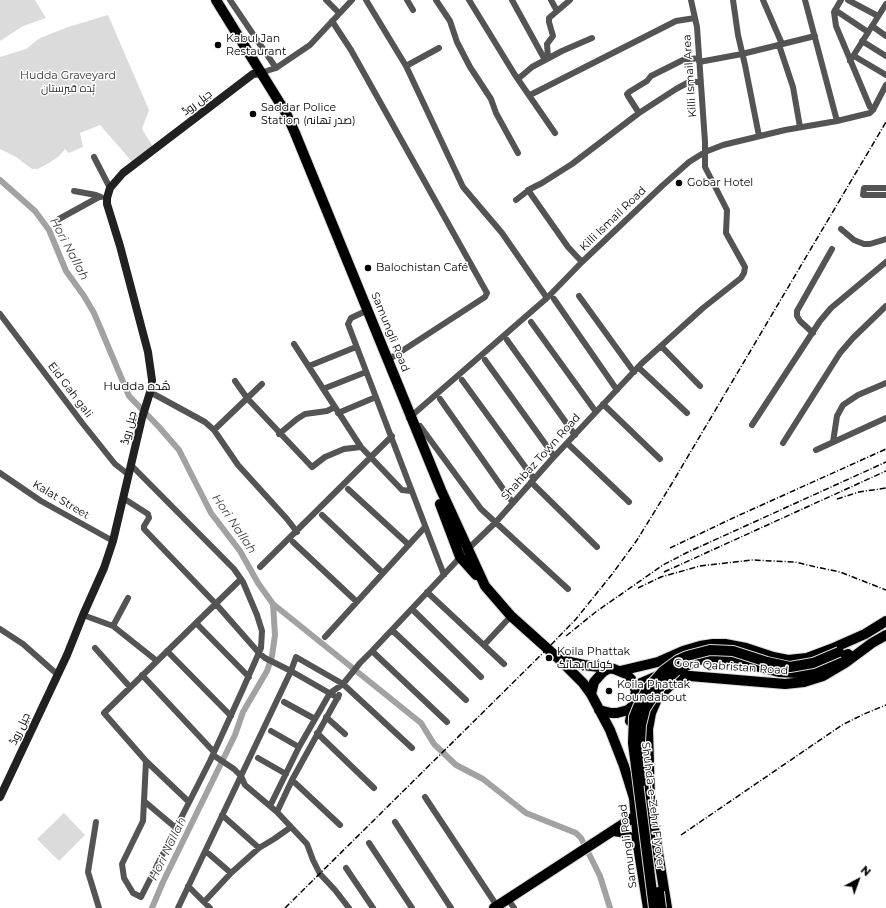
<!DOCTYPE html>
<meta charset="utf-8">
<style>
body{margin:0}
#map{position:relative;width:886px;height:908px;overflow:hidden;background:#fff;font-family:Montserrat,sans-serif}
canvas{display:block}
.north{position:absolute;left:838px;top:860px;width:40px;height:40px;-webkit-text-stroke:3px #fff;paint-order:stroke;rotate:41deg;font-size:11px;font-weight:700;line-height:16px;text-align:center;color:#000}
.north::after{content:'';display:block;margin:auto;width:14px;height:18px;background:#000;clip-path:polygon(50% 0,100% 100%,50% 72%,0 100%)}
</style>
<div id="map">
<canvas width="886" height="908"></canvas>
<div class="north">N</div>
</div>
<script>
const ctx = document.querySelector('canvas').getContext('2d');
ctx.lineJoin = 'round';
function paint(path, color) { ctx.fillStyle = color; ctx.fill(path, 'evenodd'); }
const toPath = rows => new Path2D(rows.map(r => 'M' + r).join(''));
function strokePath(path, color, width, dash) { ctx.strokeStyle = color; ctx.lineWidth = width; ctx.lineCap = dash ? 'butt' : 'round'; ctx.setLineDash(dash || []); ctx.stroke(path); }
function drawText(font, color, halo, rows, align = 'center') {
  ctx.font = font + ' Montserrat,Cairo,sans-serif'; ctx.lineWidth = 3; ctx.setLineDash([]); ctx.textBaseline = 'middle'; ctx.strokeStyle = halo; ctx.fillStyle = color; for (const [text, x, y, turn = 0] of rows) {
    ctx.save(); ctx.translate(x, y); ctx.rotate((+turn || 0) * Math.PI / 180); ctx.textAlign = isNaN(turn) ? turn : align; if (halo) ctx.strokeText(text, 0, 0); ctx.fillText(text, 0, 0); ctx.restore();
  }
}
const green = toPath([
 [0,0,35,0,46,18,23,26,0,41],
 [108,15,149,110,142,129,155,150,135,165,100,125,80,133,83,147,69,153,65,149,59,156,49,163,38,169,32,169,16,157,0,149,0,57,26,49,40,38,68,27],
 [64,813,85,835,59,861,37,839]
]);
const canal = toPath([
 [0,180,35,211,49,230,66,271,84,296,94,313,129,396,159,427,179,450,211,513,240,551,258,583,273,604,275,635,272,656,267,671,243,712,235,735,163,882,152,908],
 [273,604,421,723,434,744,456,765,483,779,526,813,576,833,581,838,600,876,610,908]
]);
const minor = toPath([
 [230,0,276,68],
 [326,0,339,13],
 [366,0,406,66,463,187,502,233,547,298],
 [407,0,413,10],
 [436,0,450,21,457,42,470,67,491,99,496,113,518,153],
 [469,0,515,75,555,133],
 [512,0,545,60],
 [551,0,557,11],
 [733,0,738,35,745,65,759,136],
 [763,0,782,44],
 [805,0,837,121],
 [841,0,834,12,836,26,870,107,873,110,886,85],
 [848,0,878,16],
 [835,10,868,32],
 [332,21,351,50,487,293,485,297,388,360],
 [872,26,886,36],
 [862,41,886,56],
 [779,45,793,87,800,127],
 [854,56,886,75],
 [548,58,547,44,553,36,549,22,549,18,570,0],
 [850,61,886,4],
 [699,62,742,54,815,36],
 [406,66,439,48],
 [260,73,276,68,310,45,352,0],
 [518,79,532,67,562,51,592,38],
 [530,95,676,21,695,18],
 [639,113,628,96,627,94,629,92,647,81,651,76,683,60,699,58],
 [94,157,110,188],
 [886,188,864,188,863,195,886,195],
 [528,190,568,247,582,262],
 [74,191,96,195,101,197],
 [516,200,530,189,542,183,572,164,639,113,676,89,689,82,700,82],
 [59,219,99,197],
 [841,229,854,240,864,244,870,244,886,239],
 [579,296,634,372],
 [554,299,617,390],
 [368,310,351,318,348,324,444,575],
 [0,314,83,424,115,464,129,475],
 [531,322,596,412],
 [813,333,800,321,797,316,797,311,832,249],
 [507,340,575,435],
 [294,344,361,447,402,490,411,491],
 [661,346,700,386],
 [485,360,554,456],
 [309,366,356,347],
 [638,367,687,413],
 [462,380,534,479],
 [235,381,247,398,312,467,325,457,344,449,361,447],
 [323,389,366,372],
 [150,392,205,422,214,430,238,465,287,519,297,532],
 [440,399,513,503],
 [603,404,660,459],
 [338,413,376,397],
 [409,418,547,298,582,262,662,186,689,162,705,152,723,145,785,130,837,121,870,113,873,110],
 [752,425,820,321,831,308,886,262],
 [420,426,481,509,568,589],
 [214,430,262,384],
 [279,434,297,419,305,414,327,411,335,407],
 [833,442,837,416,843,405,858,395,886,383],
 [567,443,629,502],
 [783,443,840,353,853,338,886,306],
 [816,450,886,418],
 [131,465,234,569,241,579,243,582,257,615,262,631,261,648,242,691,210,761,141,897,133,893,124,878,122,864,143,821,146,761,104,713,241,579],
 [0,473,41,501,113,541],
 [531,482,597,547],
 [348,489,409,545],
 [123,498,148,514,149,518,144,526,144,529,216,604,259,653,265,658,291,671,338,698],
 [322,515,383,573],
 [293,542,357,602],
 [260,567,392,436],
 [427,592,504,664],
 [412,609,481,677],
 [83,615,113,626,157,661],
 [196,623,249,677],
 [113,626,128,598],
 [0,629,23,644,58,675],
 [392,630,466,700],
 [325,637,425,527],
 [484,645,511,616],
 [95,648,130,687],
 [167,651,231,716],
 [372,651,447,722],
 [142,675,214,752],
 [284,702,315,719],
 [326,717,345,734],
 [271,731,299,747],
 [317,733,374,788],
 [213,755,234,769,241,776,245,785,277,812,307,844,313,860,320,874,335,890,349,908],
 [258,758,286,774],
 [146,761,189,802],
 [292,780,340,825],
 [425,797,497,906],
 [144,801,176,828],
 [270,806,299,747,330,693,343,684,360,663,372,651,468,549,496,522,551,460,641,364,703,308,741,278,744,273,745,267,726,233,727,210,705,167,705,142,697,27,691,0],
 [277,812,292,780,339,695],
 [222,815,259,848],
 [96,822,88,872,99,908],
 [395,822,451,908],
 [369,843,412,908],
 [209,854,231,873],
 [346,868,373,908],
 [188,886,210,908],
 [508,899,514,908],
 [205,901,231,873,259,848,274,839,291,827],
 [178,908,291,671,296,657,343,684,412,748]
]);
const secondary = toPath([
 [0,797,67,655,83,615,104,568,113,541,142,418,152,386,152,380,148,352,120,246,107,204,107,198,110,188,123,173,253,74,260,73]
]);
const primary = toPath([
 [216,0,286,113,295,133,441,490,485,586,511,616,559,659,583,683,591,694,610,730,624,766,634,798,639,852,648,908],
 [440,504,460,557,476,575],
 [561,660,584,665,614,669,626,674,631,679,636,691,630,721],
 [620,671,658,662,683,651,700,646,713,644,725,644,746,648,773,657,788,660,807,658,831,649,865,634,886,621],
 [676,671,696,661,704,659,720,658,728,659,779,672,798,673,817,669,848,654],
 [678,675,785,684,804,682,823,676,845,663,872,643,886,635],
 [634,686,657,676,662,675],
 [591,694,594,682,603,672,608,669],
 [599,710,611,713,617,713,628,710,633,706],
 [649,797,667,908],
 [613,831,621,832,628,836,639,849],
 [494,908,637,815,650,800,648,729,651,713,657,699,663,692,674,682,684,675]
]);
const rail = toPath([
 [837,499,859,492,886,488],
 [670,548,733,518,886,449],
 [664,572,886,471],
 [638,588,661,577,700,566,752,560,795,562,816,567,840,572,886,590],
 [566,636,597,611,663,565,686,553,886,462],
 [681,835,842,725,864,714,886,705],
 [285,908,547,649,576,619,613,573,637,540,671,485,886,122]
]);
const primaryBridge = toPath([
 [643,781,640,742,641,725,645,709,654,695,664,682,676,671],
 [659,892,661,908],
 [654,908,633,743,634,717,638,707,647,689,663,671,678,660,687,656,710,650,733,651,767,662,790,667,813,663,839,652]
]);
const markers = [
 [218,45,4,"#000"],
 [253,114,4,"#000"],
 [679,183,4,"#000"],
 [368,268,4,"#000"],
 [549,658,4,"#000"],
 [609,691,4,"#000"]
];
const poiNames = [
 ["Kabul Jan",226,39],
 ["Restaurant",226,52],
 ["Saddar Police",261,108],
 ["Station (صدر تھانہ)",261,121],
 ["Gobar Hotel",687,183],
 ["Balochistan Café",376,268],
 ["Koila Phattak",557,652],
 ["کوئلہ پھاٹک",557,665],
 ["Koila Phattak",617,685],
 ["Roundabout",617,698]
];
const parkNames = [
 ["Hudda Graveyard",68,76],
 ["ہُدہ قبرستان",68,89]
];
const streetNames = [
 ["Killi Ismail Area",690,76,-94],
 ["جیل روڈ",197,103,-37],
 ["Killi Ismail Road",613,219,-44],
 ["Samungli Road",390,332,68],
 ["Eid Gah gali",70,390,53],
 ["جیل روڈ",129,428,-76],
 ["Shahbaz Town Road",541,457,-48],
 ["Kalat Street",61,500,31],
 ["Gora Qabristan Road",731,667,4],
 ["جیل روڈ",20,729,-65],
 ["Shuhda-e-Zehri Flyover",653,806,83],
 ["Samungli Road",628,846,-97]
];
const waterNames = [
 ["Hori Nallah",69,249,62],
 ["Hori Nallah",234,524,56],
 ["Hori Nallah",168,849,-64]
];
const neighbourhoodNames = [
 ["Hudda ھُدہ",137,386]
];
paint(green, '#dbdbdb');
strokePath(canal, '#a2a2a2', 6);
strokePath(primary, '#dbdbdb', 12);
strokePath(minor, '#545454', 6);
strokePath(secondary, '#212121', 8);
strokePath(primary, '#000', 10);
strokePath(rail, '#000', 1.5, [6, 2, 1, 2]);
strokePath(primaryBridge, '#dbdbdb', 12, []);
strokePath(primaryBridge, '#000', 10);
for (const [x, y, r, color] of markers) { const dot = new Path2D(); dot.arc(x, y, r, 0, 2 * Math.PI); ctx.fillStyle = color; ctx.fill(dot); strokePath(dot, '#fff', 1.5); }
drawText('11px', '#000', '#fff', poiNames, 'left');
drawText('11px', '#323232', '#fff', parkNames);
drawText('11px', '#000', '#fff', streetNames);
drawText('italic 12px', '#434343', '#fff', waterNames);
drawText('12px', '#000', '#fff', neighbourhoodNames);
</script>
